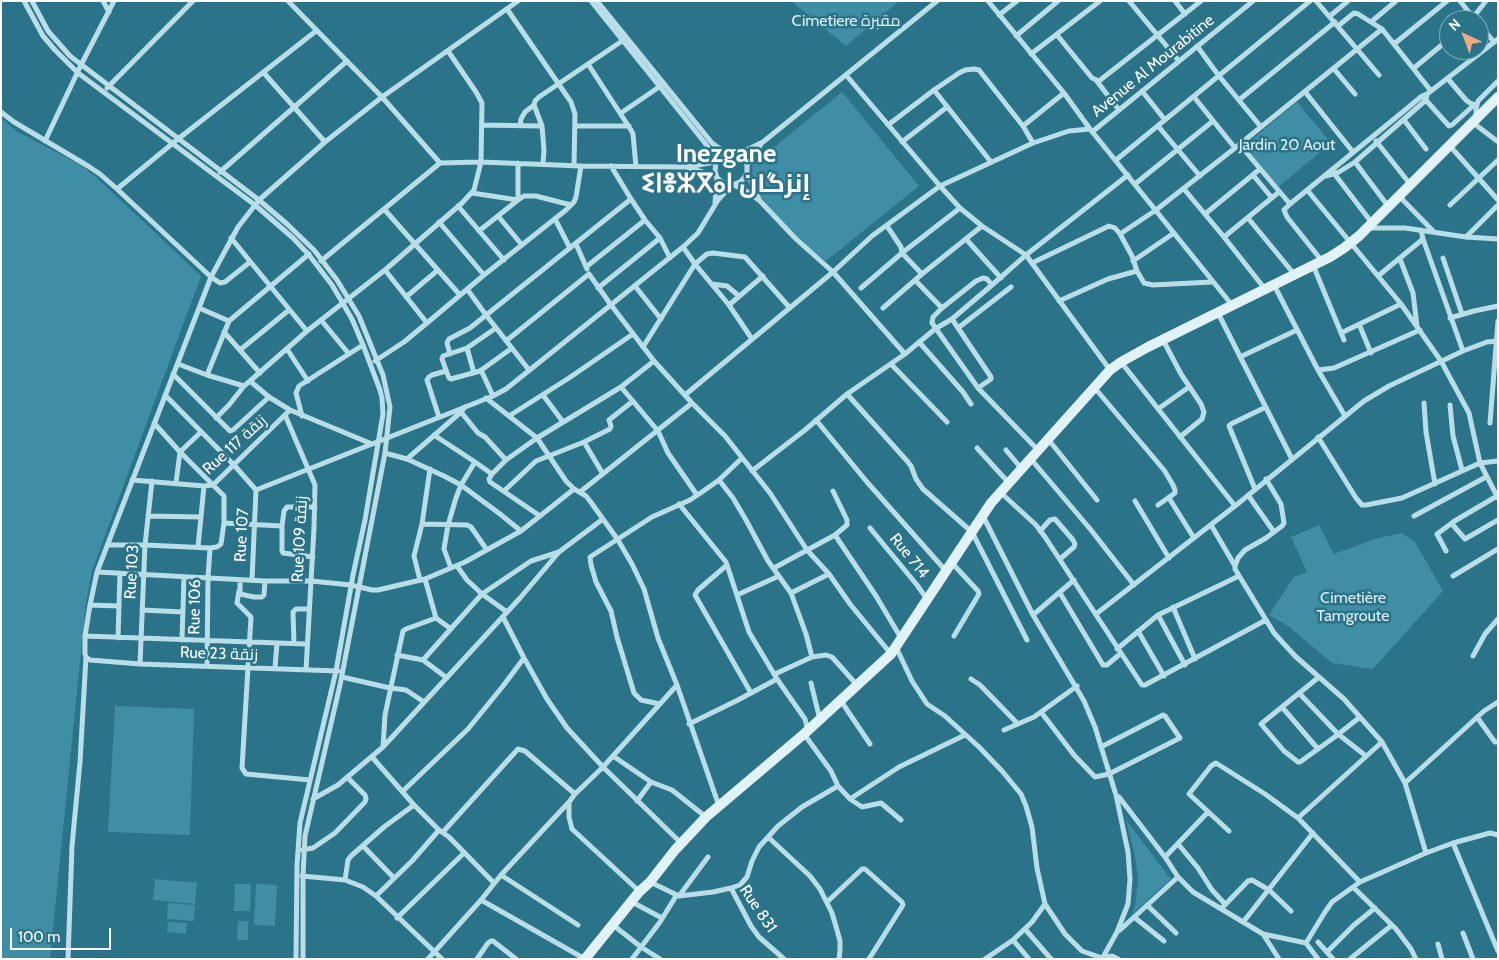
<!DOCTYPE html>
<meta charset="utf-8">
<style>
body{margin:0}
#map{position:relative;width:1499px;height:960px;overflow:hidden;background:#2b7389;font-family:Cabin,sans-serif}
canvas{display:block}
.frame{position:absolute;inset:0;border:2px solid #fff;pointer-events:none}
.north{position:absolute;left:1439px;top:10px;width:50px;height:50px;box-sizing:border-box;background:#2b7389;border:1px solid #80abb8;border-radius:50%;rotate:317deg;font-size:14px;font-weight:700;line-height:20px;text-align:center;color:#fff}
.north::after{content:'';display:block;margin:auto;width:18px;height:22px;background:#eeab81;clip-path:polygon(50% 0,100% 100%,50% 72%,0 100%)}
.scale{position:absolute;left:10px;top:928px;width:101px;height:22px;box-sizing:border-box;border:2px solid #fff;border-top:0;padding-left:6px;font-size:15px;line-height:18px;white-space:nowrap;color:#fff;-webkit-text-stroke:4px #2b7389;paint-order:stroke}
</style>
<div id="map">
<canvas width="1499" height="960"></canvas>
<div class="frame"></div>
<div class="north">N</div>
<div class="scale">100 m</div>
</div>
<script>
const ctx = document.querySelector('canvas').getContext('2d');
ctx.lineJoin = 'round';
function paint(path, color) { ctx.fillStyle = color; ctx.fill(path, 'evenodd'); }
const toPath = rows => new Path2D(rows.map(r => 'M' + r).join(''));
function strokePath(path, color, width, dash) { ctx.strokeStyle = color; ctx.lineWidth = width; ctx.lineCap = dash ? 'butt' : 'round'; ctx.setLineDash(dash || []); ctx.stroke(path); }
function drawText(font, color, halo, rows, align = 'center') {
  ctx.font = font + ' Cabin,Cairo,"Noto Sans Tifinagh",sans-serif'; ctx.lineWidth = 5; ctx.setLineDash([]); ctx.textBaseline = 'middle'; ctx.strokeStyle = halo; ctx.fillStyle = color; for (const [text, x, y, turn = 0] of rows) {
    ctx.save(); ctx.translate(x, y); ctx.rotate((+turn || 0) * Math.PI / 180); ctx.textAlign = isNaN(turn) ? turn : align; if (halo) ctx.strokeText(text, 0, 0); ctx.fillText(text, 0, 0); ctx.restore();
  }
}
const green = toPath([
 [791,1,899,1,846,46],
 [842,92,919,186,826,261,798,241,753,188,752,165],
 [1297,102,1331,143,1277,188,1243,147],
 [1,118,18,132,79,164,96,177,201,276,92,571,86,603,50,959,1,959],
 [1319,525,1334,554,1378,538,1402,533,1415,542,1443,591,1373,669,1332,663,1288,626,1269,615,1294,577,1307,572,1291,537],
 [115,706,194,709,190,835,108,832],
 [1126,820,1171,879,1132,914,1135,906,1138,880,1135,856],
 [155,879,197,883,195,904,153,900],
 [235,884,251,884,250,911,234,911],
 [256,884,277,885,275,926,254,925],
 [168,903,195,905,194,921,167,919],
 [238,921,248,921,248,940,237,940],
 [168,922,187,923,186,934,167,932]
]);
const street = toPath([
 [24,1,43,36,55,50,78,73,255,205,293,238,309,255,332,285,352,319,363,345,380,390,382,398,383,414,365,520,353,575,336,671,300,823,297,865,296,959],
 [32,1,48,31,70,56,259,200,287,224,314,250,337,280,359,316,383,375,390,407,385,453,340,685,305,836,303,876,303,959],
 [103,1,109,12],
 [288,1,382,97,440,163,321,261],
 [591,1,705,143,717,161],
 [597,1,712,143,719,148,729,153],
 [988,1,1064,93,1090,129,1232,305],
 [1129,1,1179,61],
 [1175,1,1185,14],
 [1316,1,1379,75],
 [1460,1,1475,20],
 [507,9,571,102,575,114,574,166],
 [999,15,1017,1],
 [1330,16,1348,1],
 [1471,20,1486,1],
 [1371,22,1396,1],
 [1479,24,1494,42],
 [1057,35,1092,78,1099,81,1201,1],
 [1016,36,1058,1],
 [1394,44,1447,1],
 [1197,46,1219,76,1261,127],
 [1031,54,1100,1],
 [588,64,631,130,633,134,636,167],
 [1414,68,1449,39],
 [1334,69,1355,94],
 [263,72,325,142],
 [846,75,940,186,960,208,982,226,1026,255,1110,370],
 [1448,79,1466,100,1470,103,1476,105],
 [1096,80,1119,110],
 [107,88,193,1],
 [934,90,991,162],
 [1142,91,1165,120],
 [1431,91,1498,39],
 [1306,93,1353,152],
 [1194,97,1235,148],
 [1424,98,1449,126,1452,125,1474,105],
 [1239,100,1335,22],
 [1,112,14,122,88,166,100,174,117,189,211,277,220,283,225,282,250,262],
 [621,113,662,85],
 [1476,117,1476,109,1478,101,1498,81],
 [1404,120,1426,149],
 [1472,122,1497,141],
 [482,125,542,126],
 [888,125,934,90,959,73,965,70,974,69,979,70,1023,126,1033,143],
 [520,126,521,119,525,112,534,105],
 [575,126,629,126],
 [1023,126,1064,93],
 [1158,126,1200,176],
 [1092,132,1253,1],
 [45,141,81,65,114,1],
 [1376,141,1410,184],
 [902,142,947,107],
 [1240,145,1290,204,1399,115,1422,96,1427,94],
 [1449,145,1498,200],
 [738,154,745,160,747,165,747,173,744,178,740,182,732,185,725,184,717,178,715,171,716,162,722,156,729,153,738,154,763,142,937,1],
 [1116,160,1310,1],
 [1355,162,1388,206],
 [440,163,481,162,581,166,686,167,716,162],
 [543,164,544,150,542,126,534,105,535,101,539,97,625,39],
 [747,165,761,144],
 [611,166,631,199],
 [689,168,716,176],
 [220,172,347,61],
 [1333,172,1372,223],
 [747,173,759,199],
 [1253,175,1272,198],
 [1326,176,1339,172,1355,162,1426,100,1427,94,1431,91,1382,29,1358,14,1354,13,1338,26],
 [1135,184,1213,121],
 [734,185,748,192,760,201,796,239,833,272,905,354],
 [117,189,178,139,316,31],
 [1184,189,1224,237,1279,192],
 [1308,191,1401,304,1441,361,1469,413,1480,463,1498,498],
 [472,193,518,200,518,163],
 [1399,196,1434,232],
 [715,203,717,178],
 [1290,204,1284,210,1287,217,1322,261],
 [1450,205,1498,160],
 [458,206,504,260],
 [384,209,460,295],
 [1205,214,1260,169],
 [498,216,522,245],
 [1248,218,1294,274],
 [555,219,570,248],
 [439,222,484,275],
 [887,226,901,247,902,253,922,274],
 [1369,228,1405,228,1466,237,1498,239],
 [1421,230,1423,239,1463,351],
 [479,231,518,200,524,196,536,196,571,205],
 [1224,237,1265,289],
 [1466,237,1498,205],
 [231,238,307,331],
 [966,239,1001,278],
 [576,244,587,269],
 [683,247,695,264,729,305,752,339],
 [1443,258,1462,314],
 [1400,259,1413,293,1417,326],
 [1133,261,1174,233],
 [1032,263,1109,226,1115,228,1120,234],
 [1313,265,1344,340],
 [586,267,645,220,660,238,670,258],
 [385,270,427,323],
 [1378,276,1423,239],
 [915,280,942,308],
 [1212,282,1153,285,1144,283,1137,271,1132,256,1120,234,1156,210,1235,148,1382,29],
 [712,284,727,286,739,296],
 [992,285,987,279,983,278,976,281,942,308,933,317,932,323,978,388,1037,449],
 [1274,285,1318,370,1345,416],
 [635,286,661,319],
 [598,288,660,238],
 [861,288,902,253,960,208],
 [467,289,486,315,529,370],
 [406,297,438,270],
 [1059,301,1108,279,1137,271],
 [729,305,763,276],
 [199,308,229,321,309,254],
 [883,308,922,274,982,226],
 [1218,313,1292,459],
 [1450,318,1474,311,1498,306],
 [952,319,991,377,991,379,978,388],
 [321,320,349,354],
 [1359,324,1371,353],
 [496,328,467,348,443,356,442,359,449,378,451,379,480,371,512,348],
 [958,328,1011,287],
 [224,332,260,373],
 [1341,333,1401,304],
 [1163,340,1181,374,1201,404,1204,412,1202,419,1180,437],
 [506,341,589,274,611,305,654,361,692,403,725,436,770,493,807,550,829,574,850,604,891,654],
 [919,342,963,392,971,404],
 [643,347,695,264,707,254,713,253,745,257,790,308],
 [467,348,474,373],
 [287,349,308,381],
 [240,350,289,310],
 [450,354,447,343,449,339,470,328,631,199,645,220],
 [1240,357,1297,330],
 [375,361,404,342,427,323,484,275,566,210,574,202,576,197,581,166],
 [1121,362,1235,506],
 [178,364,207,375,244,386],
 [891,364,947,422],
 [481,370,493,396],
 [1318,370,1334,368,1420,330],
 [173,374,230,431,233,430,269,397],
 [207,375,229,321],
 [250,381,269,397,290,410,372,444],
 [621,387,658,431,668,453,697,495],
 [1094,387,1164,470,1173,485,1175,490,1175,493,1158,505],
 [847,394,908,462,911,466,916,479,923,489,972,532,1027,640],
 [165,395,234,465,256,490],
 [543,395,563,422],
 [685,395,833,272,872,236,940,186,1033,143,1069,131,1090,129],
 [486,398,537,438,566,481,574,489,586,496,590,501,618,540,632,564,644,589,658,638,677,685,719,806],
 [1424,403,1426,432,1435,484],
 [1450,405,1453,436,1462,470],
 [1158,409,1189,387],
 [461,412,478,433,485,437,506,460],
 [285,415,315,485,314,528,306,670],
 [302,416,296,393,299,386,363,345],
 [509,416,569,378,633,334],
 [439,417,427,380,429,377,432,375,446,371],
 [216,418,229,405,244,386,250,381,307,331,385,270,462,203,474,190,481,162,482,103,476,92,448,51],
 [816,420,867,482,946,571],
 [1490,423,1498,321],
 [434,435,475,462],
 [1318,437,1356,498,1362,505,1366,505,1402,498,1480,463,1498,461],
 [1048,439,1097,500],
 [584,442,603,474],
 [977,448,1008,482],
 [1006,450,1021,468],
 [385,453,407,459,444,476,461,485,500,514,521,531],
 [1030,458,1091,530,1134,585],
 [407,459,461,412,465,407],
 [752,471,805,430,847,394,905,354,935,329,952,319,992,285,1026,255,1128,175],
 [1266,479,1281,504,1284,523,1282,526,1266,538,1245,550,1238,558,1235,566,1235,569,1274,633,1295,656,1344,699,1382,742,1405,783,1426,853],
 [132,480,204,486,213,485,290,410],
 [719,480,733,498,746,520,768,561,791,593,806,634,812,657],
 [176,483,180,452,201,432],
 [1255,489,1229,426,1231,424,1266,407],
 [256,490,493,396,506,389,683,247,698,233,718,200,732,185],
 [504,491,536,461,584,442,610,429,611,426,609,420,633,401],
 [580,492,692,403],
 [1000,492,1036,525,1045,537,1142,685,1145,685,1266,620],
 [1248,495,1274,532],
 [1497,496,1453,522,1452,524,1465,539,1498,520],
 [1169,498,1194,538],
 [1135,501,1169,558],
 [679,504,726,562,749,632,777,679,805,719,808,731],
 [148,516,201,517],
 [540,516,490,482,489,479,492,474,506,460,537,438,621,387,654,361],
 [983,516,1033,615,1084,701,1095,727,1116,795,1128,852,1130,879,1128,904,1117,932,1102,959],
 [1414,516,1486,477],
 [224,523,282,526],
 [422,524,467,525,471,527,487,550],
 [1211,525,1235,566],
 [870,528,917,585,927,599],
 [1040,531,1050,520,1055,519,1073,540,1075,544,1074,547,1060,559],
 [835,535,876,596,901,638],
 [108,545,145,545,210,548,217,547,221,544,224,523,224,496,180,452,154,423],
 [198,547,204,486],
 [1446,551,1437,534,1452,523],
 [313,557,283,553,282,551,282,526,284,511,287,507,315,507],
 [952,563,978,591,979,594,954,636],
 [727,565,698,590,695,595,751,693],
 [457,566,467,580,482,594,507,612],
 [451,568,444,549,448,525,456,498,461,485,475,462,492,474],
 [774,568,835,535,847,525,847,520,833,491],
 [97,572,265,581,311,581,351,585,372,590,378,590,425,579,465,562,521,531,574,489],
 [1453,576,1498,549],
 [425,579,436,618],
 [240,580,240,594,254,597,262,597,264,595,265,581],
 [252,580,256,490],
 [420,580,414,556,422,524,430,469],
 [239,591,237,603,251,617,242,768,246,774,310,780],
 [791,593,829,574],
 [1060,593,1103,665,1107,665,1120,654],
 [737,595,779,576],
 [90,605,119,606],
 [1173,607,1195,659],
 [142,610,183,612],
 [1096,614,1235,506,1364,401,1389,386,1463,351,1487,342,1498,341],
 [1033,615,1074,580],
 [1158,615,1185,665],
 [503,617,524,658,547,699,567,728,603,767,681,843],
 [1138,631,1164,676],
 [85,636,306,644],
 [118,638,120,573],
 [182,640,184,577],
 [294,644,293,612,296,609,309,609],
 [896,647,912,681,927,704,945,716,979,747,1002,771,1021,794,1026,806,1032,827,1037,868,1045,904],
 [1117,649,1158,615,1239,576],
 [397,655,423,660,447,678],
 [1473,656,1485,634,1498,619],
 [423,660,482,594,531,561,559,552],
 [140,664,145,545,152,481],
 [207,666,208,578,210,548],
 [275,668,277,643],
 [338,671,140,664,90,660,86,657,85,654,85,636,90,605,97,572,211,277,238,227,259,200,325,142,382,97,518,1],
 [775,674,812,657,826,655,832,657,857,685],
 [342,677,390,688,406,690,424,702],
 [1319,677,1261,724,1284,751,1298,762,1300,762,1336,736,1360,717],
 [971,679,980,685,1018,724],
 [811,683,820,720],
 [1299,693,1338,734,1366,756],
 [841,701,870,744],
 [660,704,641,700,634,693,617,637,611,611,596,582,591,565,590,557,652,517,690,500,702,492,719,480,742,458],
 [1282,707,1318,749],
 [1041,712,1074,755,1095,777,1109,774,1180,738,1165,716,1163,715,1101,747],
 [1477,717,1492,738,1495,742,1498,742],
 [689,724,738,700,777,679],
 [1004,730,1034,717,1077,686],
 [383,747,385,715,403,631,406,629,436,618,451,629],
 [613,756,651,782],
 [372,757,414,805,439,830,449,837,494,883],
 [1405,783,1484,711,1498,702],
 [838,786,850,799,899,767,965,735],
 [403,791,468,729,503,686,524,658],
 [1119,797,1165,857,1178,877,1193,892,1263,934,1306,943,1325,912,1332,902,1360,882,1426,853,1453,843,1490,833,1498,835],
 [313,799,338,785,383,747,520,598,559,552,603,519],
 [850,799,862,807,881,803,901,820],
 [637,801,651,782,672,790,706,817],
 [569,802,569,817,572,829,639,891],
 [1229,831,1189,794,1211,766,1216,763,1265,794,1298,818],
 [443,832,518,749,525,751,575,794],
 [768,837,810,876,820,889,832,913,837,930,840,941,840,950,839,959],
 [1453,843,1498,951],
 [1178,844,1198,868,1212,890,1225,904],
 [363,846,394,878],
 [302,850,313,848,335,833,365,802,366,799,365,795,347,777],
 [1165,857,1208,812],
 [501,875,578,925],
 [302,876,345,880,363,887,376,896,442,959],
 [345,880,348,860,351,856,384,827,414,805],
 [650,882,679,896,713,892,731,888,751,926,759,937,784,959],
 [1360,882,1298,818,1382,742],
 [1353,887,1396,929,1411,949,1416,959],
 [731,888,740,885,747,877,752,861,759,847,778,826,802,807,838,786,831,771,804,734],
 [376,896,412,861,439,830],
 [679,896,708,857],
 [481,900,585,959],
 [632,902,662,918],
 [827,902,862,869,865,869,902,902,903,905,869,959],
 [1147,905,1176,933],
 [1221,909,1248,881,1252,880,1269,890,1291,911],
 [1134,917,1164,941],
 [397,918,464,853],
 [1244,921,1313,833],
 [613,925,641,947,660,959],
 [1025,929,1051,959],
 [1120,930,1178,877],
 [1463,933,1473,959],
 [1263,934,1279,959],
 [1013,940,1029,959],
 [1318,942,1333,959],
 [1306,943,1318,959],
 [1438,944,1442,959],
 [1327,952,1354,925,1375,908],
 [68,959,72,846,80,762,86,657],
 [428,959,481,900,501,875,569,802,575,794,603,767,677,685],
 [477,959,488,943,491,941,493,941,516,959],
 [632,959,660,922,676,896],
 [985,959,1013,940,1032,922,1045,904,1065,934,1082,951,1102,958,1112,956,1118,959],
 [1350,959,1392,925]
]);
const secondary = toPath([
 [585,959,639,892,650,882,675,850,706,817,804,734,891,654,991,503,1110,370,1121,362,1148,347,1330,257,1344,248,1359,236,1498,97]
]);
const parkNames = [
 ["Cimetiere مقبرة",846,21],
 ["Jardin 20 Aout",1287,145],
 ["Cimetière",1353,598],
 ["Tamgroute",1353,616]
];
const streetNames = [
 ["Avenue Al Mourabitine",1153,66,-39],
 ["Rue 117 زنقة",235,445,-42],
 ["Rue 107",242,535,-87],
 ["Rue 109 زنقة",300,539,-87],
 ["Rue 714",909,556,51],
 ["Rue 103",132,572,-87],
 ["Rue 106",195,607,-89],
 ["Rue 23 زنقة",219,654,2],
 ["Rue 831",758,909,56]
];
const townNames = [
 ["Inezgane",726,154],
 ["ⵉⵏⴻⵣⴳⴰⵏ إنزگان",726,184]
];
paint(green, '#408ea5');
strokePath(street, '#b9dee8', 5);
strokePath(secondary, '#e2f3f8', 10);
drawText('16px', '#dcf1f7', '#2b7389', parkNames);
drawText('16px', '#fff', '#2b7389', streetNames);
drawText('bold 26px', '#fff', '#2b7389', townNames);
</script>
